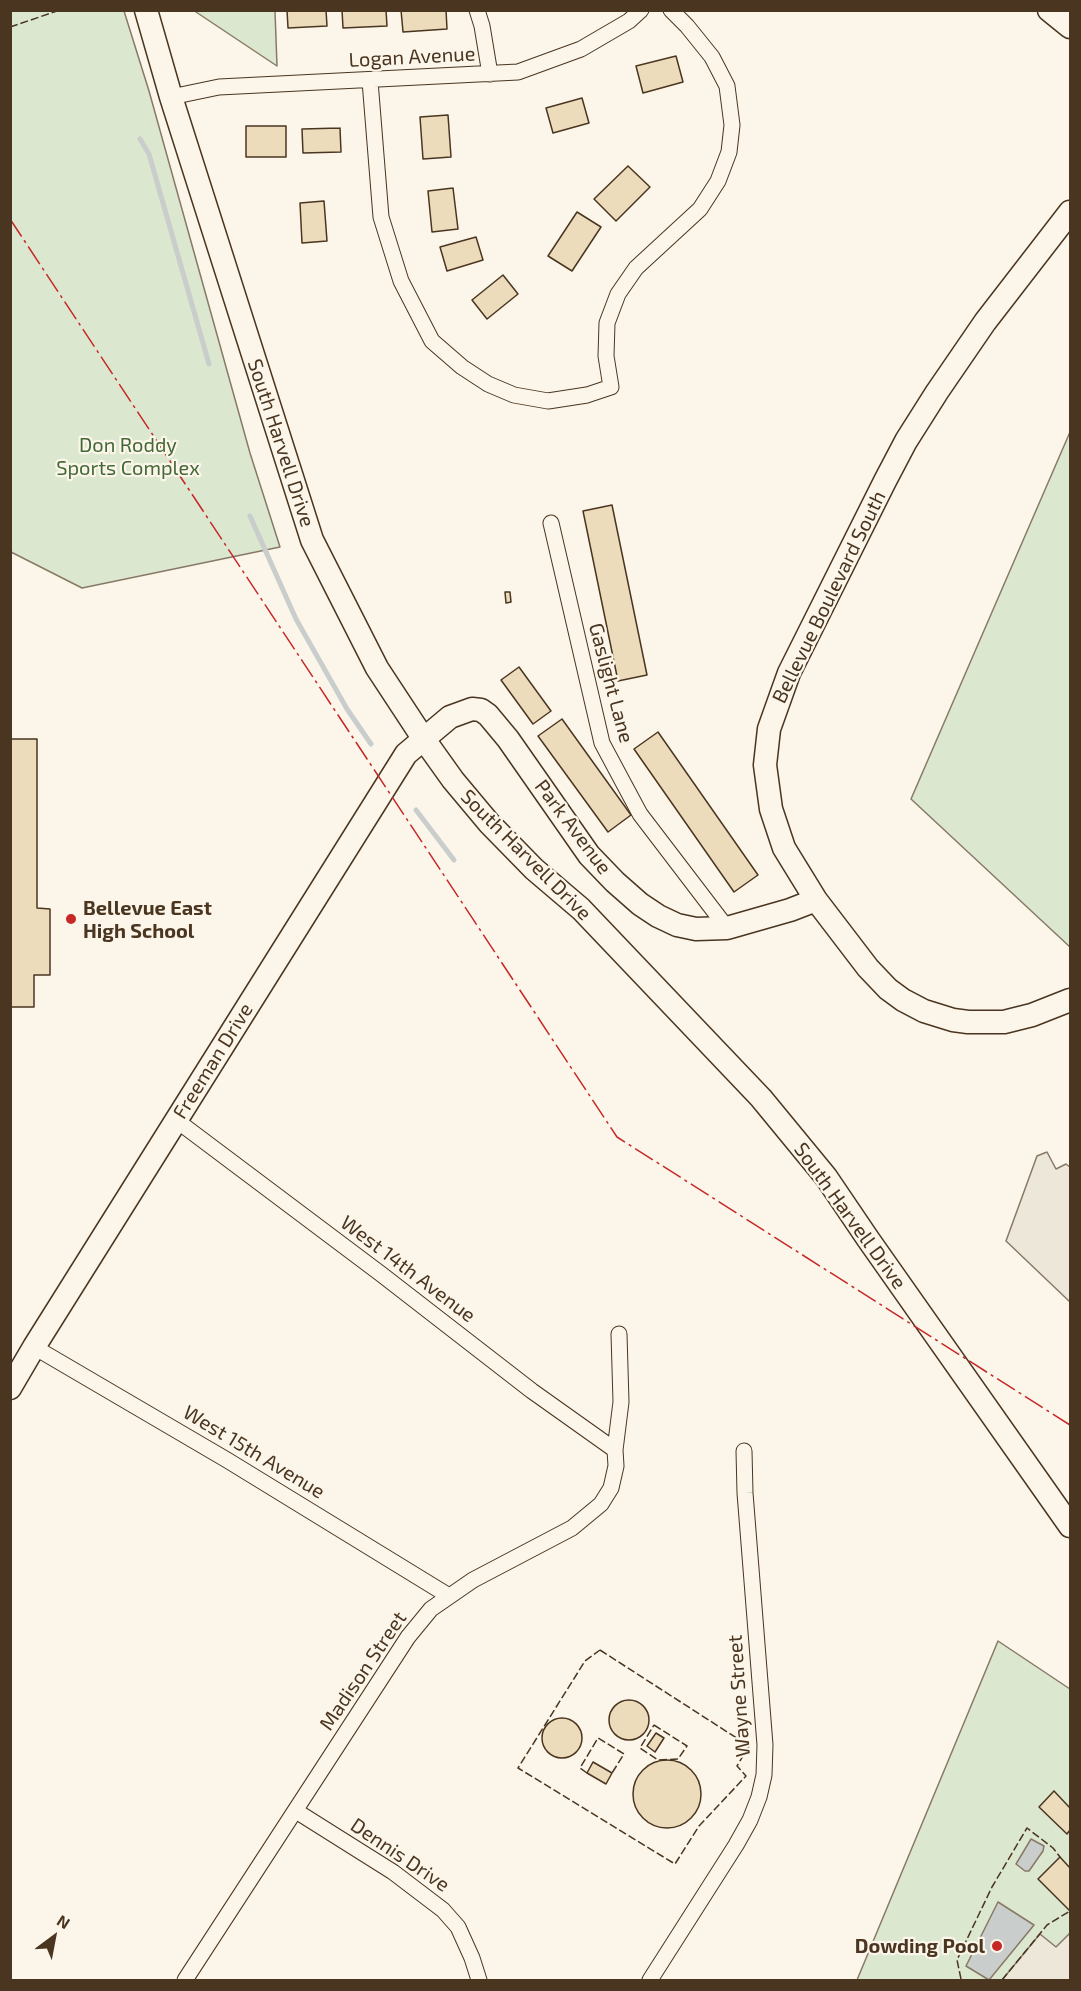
<!DOCTYPE html>
<style>
body{margin:0}
#map{position:relative;width:1081px;height:1991px;overflow:hidden;background:#fbf6e9;font-family:"Exo 2",sans-serif}
canvas{display:block}
.frame{position:absolute;inset:0;border:12px solid #4a3520;pointer-events:none}
.north{position:absolute;left:24px;top:1907px;width:60px;height:60px;-webkit-text-stroke:4px #fbf6e9;paint-order:stroke;rotate:32deg;font-size:16px;font-weight:700;line-height:24px;text-align:center;color:#4a3520}
.north::after{content:'';display:block;margin:auto;width:21px;height:27px;background:#4a3520;clip-path:polygon(50% 0,100% 100%,50% 72%,0 100%)}
</style>
<div id="map">
<canvas width="1081" height="1991"></canvas>
<div class="frame"></div>
<div class="north">N</div>
</div>
<script>
const ctx = document.querySelector('canvas').getContext('2d');
ctx.lineJoin = 'round';
function paint(path, color) { ctx.fillStyle = color; ctx.fill(path, 'evenodd'); }
const toPath = rows => new Path2D(rows.map(r => 'M' + r).join(''));
function strokePath(path, color, width, dash) { ctx.strokeStyle = color; ctx.lineWidth = width; ctx.lineCap = dash ? 'butt' : 'round'; ctx.setLineDash(dash || []); ctx.stroke(path); }
function drawText(font, color, halo, rows, align = 'center') {
  ctx.font = font + ' "Exo 2",sans-serif'; ctx.lineWidth = 4.5; ctx.setLineDash([]); ctx.textBaseline = 'middle'; ctx.strokeStyle = halo; ctx.fillStyle = color; for (const [text, x, y, turn = 0] of rows) {
    ctx.save(); ctx.translate(x, y); ctx.rotate((+turn || 0) * Math.PI / 180); ctx.textAlign = isNaN(turn) ? turn : align; if (halo) ctx.strokeText(text, 0, 0); ctx.fillText(text, 0, 0); ctx.restore();
  }
}
const green = toPath([
 [10,11,124,11,149,91,250,453,280,547,82,588,11,552,10,11],
 [196,11,275,11,277,66,196,12,196,11],
 [1070,432,1070,947,911,799,1070,432],
 [998,1641,1070,1689,1070,1980,857,1980,998,1641]
]);
const parking = toPath([
 [1047,1152,1056,1169,1066,1164,1070,1167,1070,1302,1006,1241,1037,1156,1047,1152],
 [1070,1933,1070,1980,1002,1980,1040,1934,1056,1947,1070,1933]
]);
const water = toPath([
 [1031,1839,1044,1846,1043,1851,1029,1871,1025,1871,1016,1864,1031,1839],
 [998,1902,1034,1925,989,1980,966,1966,998,1902]
]);
const stream = toPath([
 [140,139,149,154,209,364],
 [250,516,296,619,347,709,371,744],
 [416,810,454,860]
]);
const building = toPath([
 [287,10,326,10,327,26,288,28,287,10],
 [342,10,386,10,387,26,343,28,342,10],
 [401,10,446,10,447,29,403,32,401,10],
 [676,56,683,82,643,93,636,66,676,56],
 [582,98,589,123,553,133,546,108,582,98],
 [448,115,451,157,423,159,420,117,448,115],
 [246,126,286,126,286,157,246,157,246,126],
 [340,128,341,152,303,153,302,129,340,128],
 [628,166,650,187,616,221,594,199,628,166],
 [453,188,458,229,432,232,428,191,453,188],
 [324,201,327,241,302,243,300,203,324,201],
 [577,212,601,227,572,271,548,256,577,212],
 [476,237,483,260,447,271,440,247,476,237],
 [503,275,518,294,487,319,472,300,503,275],
 [612,505,647,675,618,681,583,511,612,505],
 [505,592,510,592,511,602,506,603,505,592],
 [519,667,551,711,533,724,501,680,519,667],
 [562,719,631,815,608,832,538,736,562,719],
 [658,732,758,875,734,892,634,749,658,732],
 [10,739,37,739,37,908,50,909,50,975,34,975,34,1007,10,1007,10,739],
 '609 1720a20 20 0 1 1 40 0a20 20 0 1 1-40 0Z',
 '542 1738a20 20 0 1 1 40 0a20 20 0 1 1-40 0Z',
 [656,1733,664,1738,655,1752,647,1746,656,1733],
 '633 1794a34 34 0 1 1 68 0a34 34 0 1 1-68 0Z',
 [593,1762,612,1773,606,1784,587,1773,593,1762],
 [1054,1791,1070,1808,1070,1830,1067,1834,1039,1807,1054,1791],
 [1060,1857,1070,1868,1070,1911,1038,1879,1060,1857]
]);
const street = toPath([
 [477,10,482,26,490,74],
 [370,81,381,217,401,281,432,341,462,367,488,384,514,395,548,401,587,395,611,387,606,356,607,323,618,294,636,268,700,209,718,181,729,152,732,125,727,86,712,57,687,26,671,10],
 [171,97,219,87,518,72,581,49,629,21,641,10],
 [551,523,602,743,640,814,727,928],
 [176,1120,381,1274,532,1391,615,1450],
 [34,1347,227,1460,449,1596],
 [296,1811,393,1872,443,1910,458,1927,472,1958,479,1980],
 [185,1980,408,1637,431,1609,473,1580,572,1528,601,1504,611,1488,616,1466,615,1450,621,1402,619,1334],
 [650,1980,736,1845,750,1820,759,1797,764,1775,765,1745,745,1493,744,1451]
]);
const secondary = toPath([
 [146,10,171,97,312,540,377,668,423,738,453,780,489,823,534,869,581,909,761,1098,826,1177,868,1239,1070,1526],
 [1049,10,1070,27],
 [1070,212,985,322,937,392,906,441,885,481,789,673,769,729,765,765,771,809,784,848,816,900,868,968,888,989,903,1000,924,1011,953,1020,968,1022,1004,1022,1032,1015,1070,1000],
 [10,1388,34,1347,406,754,450,717,472,709,481,710,488,715,508,739,589,855,615,882,640,904,658,916,677,925,696,929,727,928,790,910,816,900]
]);
const fence = toPath([
 [10,27,60,10],
 [600,1650,749,1746,737,1766,746,1776,699,1826,675,1864,518,1768,585,1661,600,1650],
 [654,1725,687,1746,678,1759,658,1760,640,1748,654,1725],
 [587,1773,580,1768,598,1738,624,1754,612,1773],
 [961,1979,957,1960,992,1887,1027,1828,1053,1848,1060,1857],
 [1002,1980,1047,1925,1070,1911]
]);
const power = toPath([
 [10,219,617,1137,1070,1425]
]);
const markers = [
 [71,919,6,"#c62828"],
 [997,1946,6,"#c62828"]
];
const streetNames = [
 ["Logan Avenue",412,57,-3],
 ["South Harvell Drive",281,443,72],
 ["Bellevue Boulevard South",829,597,-64],
 ["Gaslight Lane",611,683,75],
 ["Park Avenue",573,827,53],
 ["South Harvell Drive",526,855,45],
 ["Freeman Drive",213,1061,-58],
 ["South Harvell Drive",850,1216,54],
 ["West 14th Avenue",408,1269,37],
 ["West 15th Avenue",254,1452,31],
 ["Madison Street",363,1671,-56],
 ["Wayne Street",739,1696,-94],
 ["Dennis Drive",400,1855,34]
];
const parkNames = [
 ["Don Roddy",128,445],
 ["Sports Complex",128,468]
];
const poiNames = [
 ["Bellevue East",83,908],
 ["High School",83,931],
 ["Dowding Pool",985,1946,"right"]
];
paint(green, '#dce7d0');
strokePath(green, '#887966', 1.5);
paint(parking, '#ede7d9');
strokePath(parking, '#887966', 1.5);
paint(water, '#c9cecd');
strokePath(water, '#887966', 1.5);
strokePath(stream, '#c9cecd', 5);
paint(building, '#ecdcbc');
strokePath(building, '#4a3520', 1.5);
strokePath(street, '#4a3520', 17);
strokePath(secondary, '#4a3520', 25);
strokePath(street, '#fbf6e9', 15);
strokePath(secondary, '#fbf6e9', 22);
strokePath(fence, '#4a3520', 1.5, [8, 3]);
strokePath(power, '#c62828', 1.5, [21, 4.5, 3, 4.5]);
for (const [x, y, r, color] of markers) { const dot = new Path2D(); dot.arc(x, y, r, 0, 2 * Math.PI); ctx.fillStyle = color; ctx.fill(dot); strokePath(dot, '#fbf6e9', 2); }
drawText('20px', '#4a3520', '#fbf6e9', streetNames);
drawText('20px', '#436837', '#fbf6e9', parkNames);
drawText('bold 20px', '#4a3520', '#fbf6e9', poiNames, 'left');
</script>
